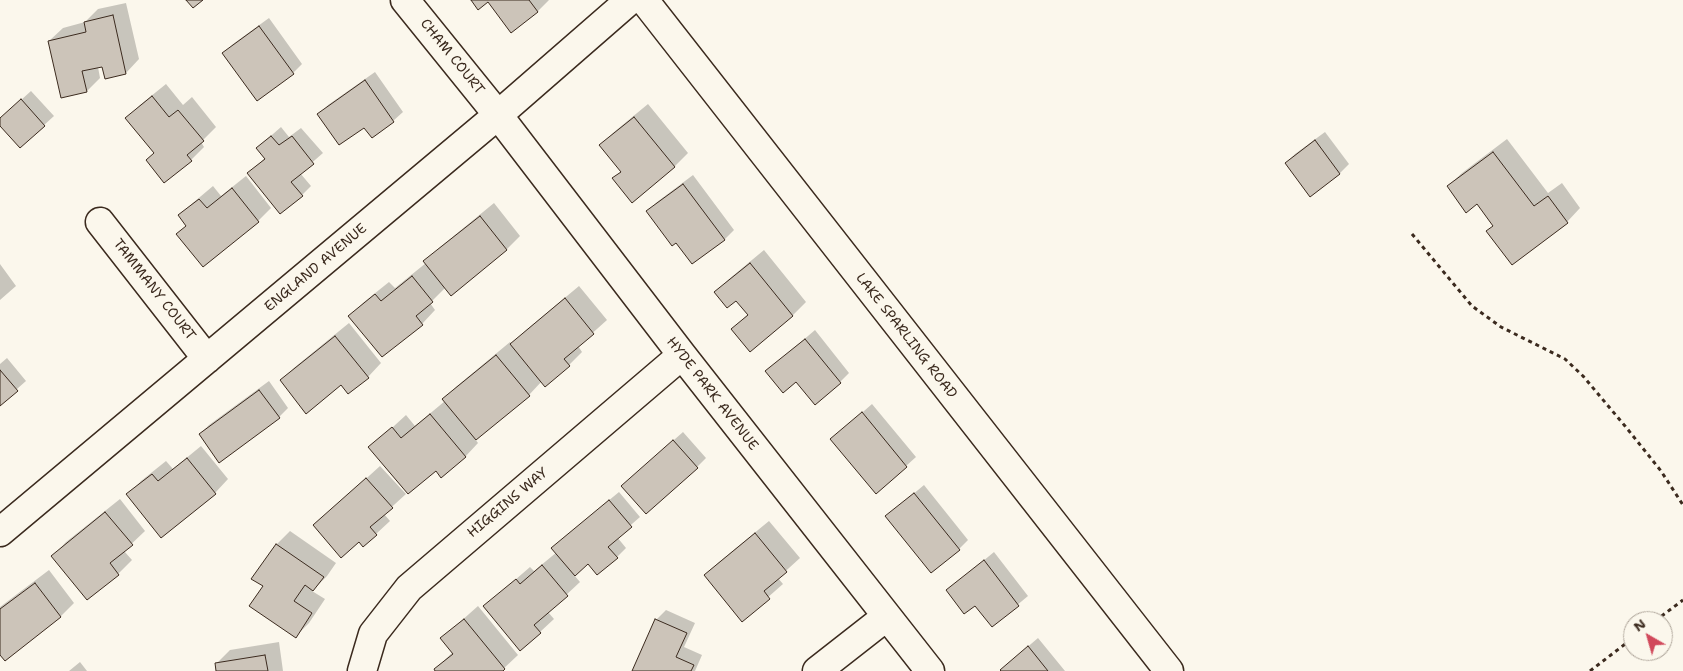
<!DOCTYPE html>
<style>
body{margin:0}
#map{position:relative;width:1683px;height:671px;overflow:hidden;background:#fbf7ec;font-family:"Shantell Sans",sans-serif}
canvas{display:block}
.north{position:absolute;left:1623px;top:611px;width:50px;height:50px;box-sizing:border-box;background:#fbf7ec;border:1px solid #aea59a;border-radius:50%;rotate:322deg;font-size:14px;font-weight:700;line-height:20px;text-align:center;color:#3b2a1e}
.north::after{content:'';display:block;margin:auto;width:18px;height:22px;background:#d1495b;clip-path:polygon(50% 0,100% 100%,50% 72%,0 100%)}
</style>
<div id="map">
<canvas width="1683" height="671"></canvas>
<div class="north">N</div>
</div>
<script>
const ctx = document.querySelector('canvas').getContext('2d');
ctx.lineJoin = 'round';
function paint(path, color) { ctx.fillStyle = color; ctx.fill(path, 'evenodd'); }
const toPath = rows => new Path2D(rows.map(r => 'M' + r).join(''));
function strokePath(path, color, width, dash) { ctx.strokeStyle = color; ctx.lineWidth = width; ctx.lineCap = dash ? 'butt' : 'round'; ctx.setLineDash(dash || []); ctx.stroke(path); }
function drawText(font, color, halo, rows, align = 'center') {
  ctx.font = font + ' "Shantell Sans",sans-serif'; ctx.lineWidth = 4; ctx.setLineDash([]); ctx.textBaseline = 'middle'; ctx.strokeStyle = halo; ctx.fillStyle = color; for (const [text, x, y, turn = 0] of rows) {
    ctx.save(); ctx.translate(x, y); ctx.rotate((+turn || 0) * Math.PI / 180); ctx.textAlign = isNaN(turn) ? turn : align; if (halo) ctx.strokeText(text, 0, 0); ctx.fillText(text, 0, 0); ctx.restore();
  }
}
const shadow = toPath([
 [472,0,549,0,538,11,511,31,488,0],
 [126,3,139,59,126,73,103,65,98,67,100,78,87,91,49,41,63,28,85,22,98,9],
 [269,18,302,64,293,73,224,53,233,44],
 [375,72,403,112,393,121,364,126,319,115,328,105],
 [166,84,183,105,192,97,216,127,201,142,204,147,191,160,155,152,127,118,140,105],
 [31,91,54,116,20,147,0,124,0,119],
 [648,104,688,153,675,166,632,201,614,178,621,171,601,145,614,132],
 [281,127,289,137,301,128,323,153,300,173,311,186,302,195,249,173,265,158,257,148],
 [1325,132,1349,164,1339,174,1286,163,1295,154],
 [1507,139,1548,193,1562,183,1580,208,1567,222,1512,263,1488,231,1494,225,1477,203,1448,186,1462,173],
 [693,175,734,230,725,239,693,263,677,241,648,211,657,202],
 [246,176,271,208,258,221,178,234,187,225,180,215,194,202,213,186,221,196],
 [494,203,520,236,507,249,451,294,446,287,430,303,435,310,422,324,350,316,364,302,389,282,395,288,426,263,425,262,439,248],
 [764,250,806,302,793,315,750,350,733,329,748,314,736,299,716,292,729,279],
 [0,264,16,286,0,300],
 [579,286,607,320,578,346,582,352,569,365,542,381,529,395,475,439,478,443,465,457,436,469,370,448,406,415,415,426,445,401,444,399,457,386,510,342,512,344,525,331],
 [349,323,381,363,368,377,341,383,281,381,295,367],
 [815,330,849,373,840,382,797,381,767,371],
 [7,358,26,381,0,404,0,364],
 [269,381,288,408,279,417,200,434,209,425],
 [872,404,916,457,906,466,832,439],
 [683,432,706,458,697,467,632,477],
 [201,446,228,479,215,493,128,495,141,481,166,461,173,469],
 [380,466,406,494,384,514,390,521,376,534,363,545,360,540,315,525],
 [924,485,968,540,959,549,887,516],
 [619,492,640,517,617,537,626,548,617,557,588,563,574,575,580,582,548,612,554,619,540,632,485,606,530,567,534,571,557,552,562,539],
 [120,499,145,531,124,551,132,560,118,574,88,599,53,556,66,542],
 [769,521,800,558,778,578,783,584,742,620,705,575,719,562],
 [290,531,336,563,327,576,312,591,325,599,309,623,296,636,264,586,276,545],
 [994,552,1028,596,992,626,975,605,948,590],
 [49,570,74,603,60,617,0,652,0,607],
 [478,606,518,655,501,671,437,671,435,669,453,652,442,638],
 [666,610,695,623,684,647,702,655,695,671,633,671,656,620],
 [1038,638,1065,671,1003,671,1001,670,1011,661],
 [279,642,283,671,218,671,217,663,230,650],
 [80,662,87,671,69,671]
]);
const building = toPath([
 [186,0,203,0,193,8,186,0],
 [471,0,529,0,538,12,511,33,488,2,478,10,471,0],
 [113,15,126,74,105,79,102,67,82,71,87,92,61,98,48,41,86,32,84,22,113,15],
 [259,26,294,74,257,101,222,53,259,26],
 [365,80,394,122,372,138,364,128,339,145,317,114,365,80],
 [152,96,169,117,178,110,204,141,187,155,192,161,164,183,146,160,154,153,125,118,152,96],
 [21,99,45,126,20,148,0,126,0,118,21,99],
 [634,117,675,167,632,203,612,178,621,172,599,145,634,117],
 [271,136,279,145,292,136,314,164,291,182,303,196,280,214,247,173,265,159,256,148,271,136],
 [1315,140,1340,174,1310,197,1285,163,1315,140],
 [1493,152,1534,206,1548,196,1568,223,1512,265,1486,231,1493,226,1477,204,1466,213,1447,186,1493,152],
 [683,184,725,240,692,264,676,243,672,246,646,211,683,184],
 [232,188,259,222,203,267,176,234,186,226,178,215,199,199,207,208,232,188],
 [480,216,507,250,451,296,423,261,480,216],
 [750,263,793,316,750,352,731,329,748,315,736,301,727,308,714,292,750,263],
 [412,276,433,302,416,316,423,325,382,357,348,316,375,294,381,301,412,276],
 [565,298,594,334,564,359,570,366,545,387,510,344,565,298],
 [335,336,369,378,348,394,341,385,306,414,280,380,335,336],
 [805,339,841,383,815,405,796,382,783,393,765,371,805,339],
 [496,355,530,396,476,440,442,399,496,355],
 [0,370,18,391,0,406,0,370],
 [259,390,280,418,219,463,199,434,259,390],
 [862,412,907,467,876,494,830,439,862,412],
 [430,414,466,457,441,478,436,471,408,494,368,447,392,427,401,438,430,414],
 [673,440,698,468,646,514,621,486,673,440],
 [187,458,216,494,161,538,126,494,152,474,158,481,187,458],
 [366,478,393,508,370,527,377,535,363,547,359,542,341,558,313,525,366,478],
 [914,493,960,550,931,573,885,516,914,493],
 [609,500,632,527,608,547,618,558,597,575,588,564,575,576,551,548,609,500],
 [105,512,133,545,110,563,119,575,87,600,51,556,105,512],
 [755,533,787,572,764,591,770,599,742,622,704,575,755,533],
 [276,544,324,577,313,591,305,585,294,601,312,613,296,638,249,606,263,586,251,579,276,544],
 [984,560,1019,606,992,627,975,606,964,614,946,590,984,560],
 [542,565,568,596,534,625,541,633,520,651,483,606,516,579,520,584,542,565],
 [35,583,61,617,5,661,0,655,0,609,35,583],
 [464,619,505,669,503,671,435,671,434,669,453,654,440,638,464,619],
 [655,619,687,633,676,657,694,665,691,671,632,671,655,619],
 [1028,646,1048,671,1001,671,1000,670,1028,646],
 [265,655,268,671,216,671,215,663,265,655]
]);
const path = toPath([
 [1412,234,1472,306,1501,327,1565,359,1583,376,1625,426,1661,471,1683,505],
 [1655,621,1683,600],
 [1590,671,1633,638]
]);
const street = toPath([
 [405,0,498,115,682,355,930,671],
 [644,0,1169,671],
 [100,222,207,359],
 [0,532,498,115,630,0],
 [362,671,373,634,409,588,682,355],
 [817,671,886,617]
]);
const streetNames = [
 ["CHAM COURT",452,57,51],
 ["ENGLAND AVENUE",316,268,-40],
 ["TAMMANY COURT",154,290,52],
 ["LAKE SPARLING ROAD",906,336,52],
 ["HYDE PARK AVENUE",712,394,52],
 ["HIGGINS WAY",508,503,-40]
];
paint(shadow, '#0003');
paint(building, '#ccc4b9');
strokePath(building, '#3b2a1e', 1);
strokePath(street, '#3b2a1e', 31);
strokePath(path, '#3b2a1e', 3, [4, 4]);
strokePath(street, '#fbf7ec', 28);
drawText('14px', '#3b2a1e', '#fbf7ec', streetNames);
</script>
